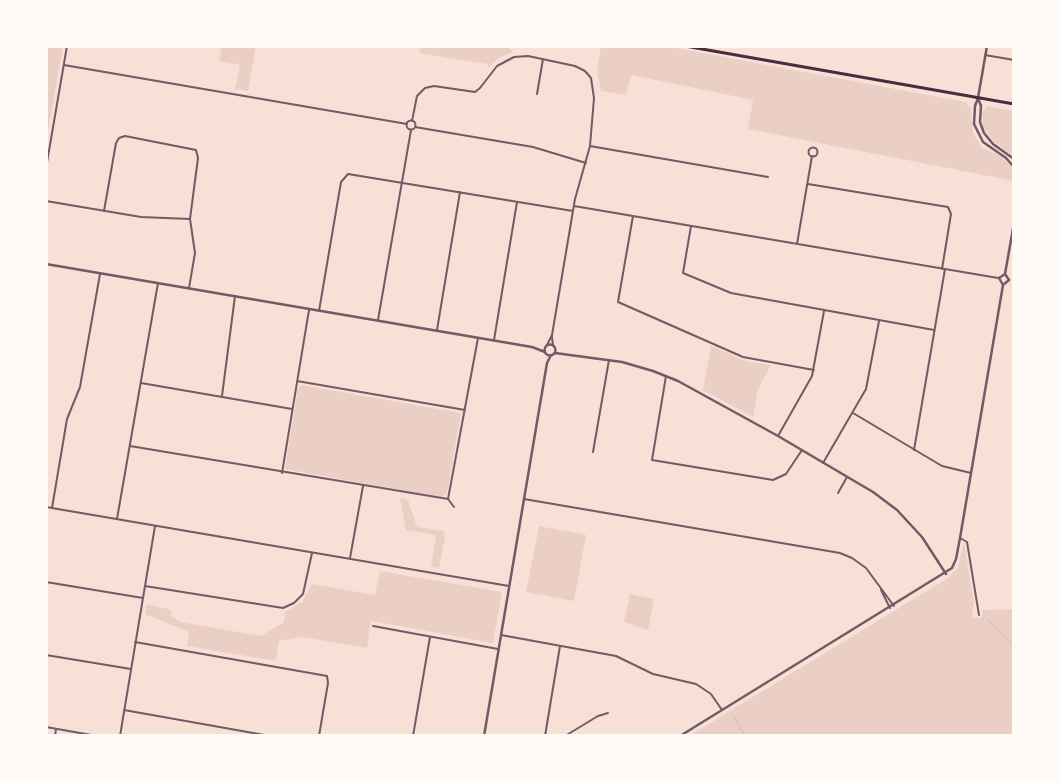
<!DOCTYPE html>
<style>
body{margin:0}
#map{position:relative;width:1060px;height:782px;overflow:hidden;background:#f7e1d7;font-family:"Fira Sans",sans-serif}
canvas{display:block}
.frame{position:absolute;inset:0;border:48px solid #fffaf5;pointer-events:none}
</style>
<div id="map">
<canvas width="1060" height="782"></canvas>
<div class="frame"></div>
</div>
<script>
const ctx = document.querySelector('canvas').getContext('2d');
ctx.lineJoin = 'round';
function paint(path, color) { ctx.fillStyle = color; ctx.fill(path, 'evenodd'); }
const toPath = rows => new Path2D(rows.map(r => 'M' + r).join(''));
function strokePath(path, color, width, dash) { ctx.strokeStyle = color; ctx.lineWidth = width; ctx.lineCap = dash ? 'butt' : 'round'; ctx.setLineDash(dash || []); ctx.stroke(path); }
const green = toPath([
 [46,46,63,46,46,142],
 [222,46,256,46,248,91,235,89,240,65,219,61],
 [421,46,507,46,513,52,499,58,489,67,487,64,419,53],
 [601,46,665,46,965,102,971,109,973,133,982,148,997,154,1012,166,1014,181,748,129,753,100,631,75,626,95,601,91,597,71],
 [988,106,1014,111,1014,156,994,142,983,127,982,112],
 [711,346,748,362,771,365,758,389,753,417,703,390],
 [301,385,461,413,447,494,441,497,285,469,298,389],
 [400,498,408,500,417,527,444,531,445,537,439,568,431,566,436,535,406,530],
 [539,526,586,535,574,601,526,592],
 [964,542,974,602,972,617,982,618,982,610,1014,609,1014,736,689,736,948,578,958,568],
 [380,571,502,592,493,643,371,621,367,648,302,637,279,641,276,661,187,646,189,632,145,614,147,604,172,610,171,616,180,622,261,636,284,622,285,612,302,602,312,584,375,595],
 [630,594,654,599,648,630,624,622]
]);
const stream = toPath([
 [988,620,1014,647],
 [733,715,745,736]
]);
const minor = toPath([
 [919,46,925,46],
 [985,55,1014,60],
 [64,65,407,124],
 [537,94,543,59],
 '406.5 125a4.5 4.5 0 1 1 9 0a4.5 4.5 0 1 1-9 0Z',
 [412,121,417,96,425,88,434,86,475,92,480,88,497,66,514,57,528,56,575,66,585,71,591,78,594,98,590,146,575,199,552,335,547,345],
 [415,127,533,147,586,163],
 [590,146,768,177],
 '808.5 152a4.5 4.5 0 1 1 9 0a4.5 4.5 0 1 1-9 0Z',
 [46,168,67,46],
 [808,184,948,207,951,214,942,269],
 [46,201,141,217,190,219],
 [574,206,998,278],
 [104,211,116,143,119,138,125,136,196,150,198,158,190,219,195,253,189,288],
 [633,216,618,302,743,357,814,370],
 [691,226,683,273,731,293,934,330],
 [797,244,812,156],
 [319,311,341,182,348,174,573,211],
 [378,320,411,130],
 [437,330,460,192],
 [552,337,553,345],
 [494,340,517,202],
 [666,376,652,460,773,480,786,474,802,450],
 [297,381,465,410],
 [141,383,292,409],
 [222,396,235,296],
 [853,413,942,466,971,473],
 [778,436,812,376,824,311],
 [130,446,448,499],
 [914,450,945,269],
 [593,452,609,360],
 [823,463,866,389,879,321],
 [282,473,309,310],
 [838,493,847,477],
 [448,499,478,338],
 [448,499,454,507],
 [524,499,840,553,852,558,866,568,894,606],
 [46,507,509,586],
 [52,508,67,419,80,387,100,274],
 [117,519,158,283],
 [960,538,967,542,979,615],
 [350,558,363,486],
 [46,582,143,598],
 [145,586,283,608,294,603,303,594,312,553],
 [881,590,890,608],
 [373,626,498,649],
 [501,635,616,656,653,674,696,684,711,694,722,710],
 [135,642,327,676,328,683,319,736],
 [46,655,131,669],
 [124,710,270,736],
 [46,727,97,736],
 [55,736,56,729],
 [120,736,155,526],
 [413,736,430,637],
 [545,736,560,646],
 [565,736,598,716,608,713]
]);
const tertiary = toPath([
 [987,46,978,98,975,106,974,124,983,142,1006,158,1014,167],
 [978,98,981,106,980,122,984,133,993,144,1014,159],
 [46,264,532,347,545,352],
 [1005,274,1014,223],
 [1003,285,999,278,1005,274],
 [1003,285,1009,280,1005,274],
 '544.5 350a5.5 5.5 0 1 1 11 0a5.5 5.5 0 1 1-11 0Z',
 [555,353,622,362,653,371,678,381,778,436,873,492,897,510,922,537,946,574],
 [484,736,547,363,551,355],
 [680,736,952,568,956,559,960,538,1003,285]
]);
const secondary = toPath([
 [685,46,1014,104]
]);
paint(green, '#ebcfc5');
strokePath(stream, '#dcb8b0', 1);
strokePath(minor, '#755966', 2);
strokePath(tertiary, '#755966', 2.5);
strokePath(secondary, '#4a2c40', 3);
</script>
